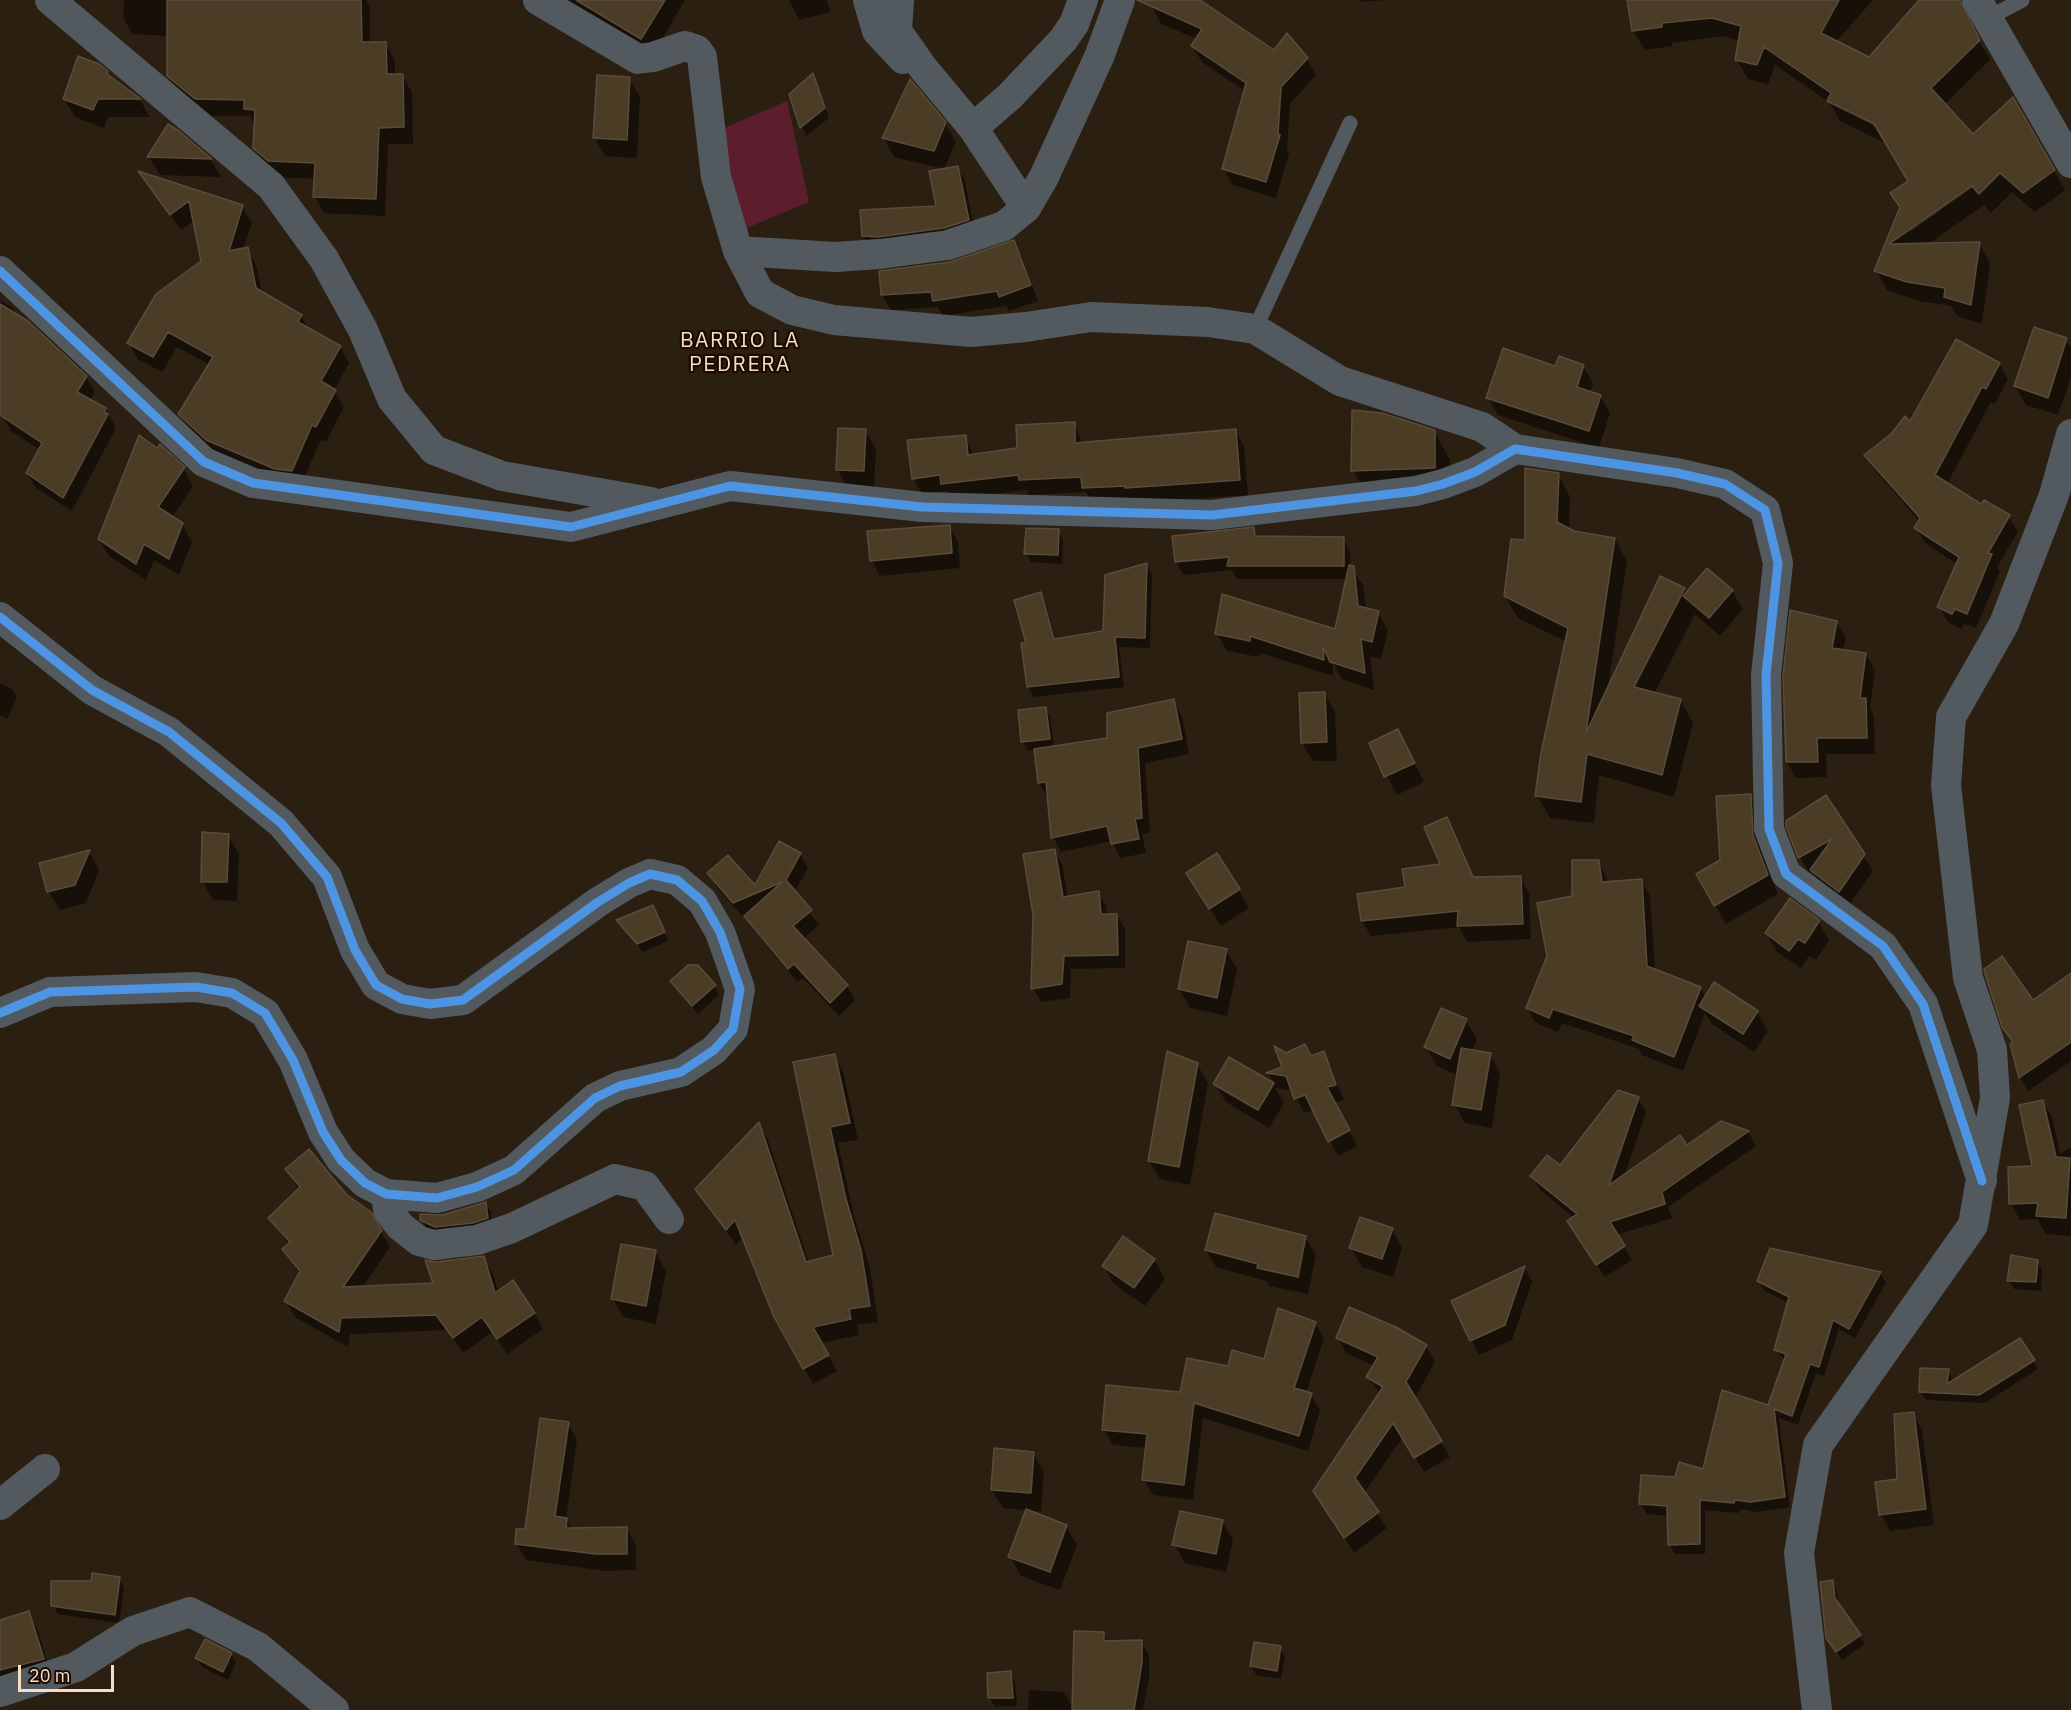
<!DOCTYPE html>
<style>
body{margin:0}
#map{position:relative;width:2071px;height:1710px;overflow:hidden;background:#2b1f11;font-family:"IBM Plex Sans",sans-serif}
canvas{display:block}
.scale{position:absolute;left:18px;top:1665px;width:96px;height:27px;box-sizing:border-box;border:3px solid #f6ddc4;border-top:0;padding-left:8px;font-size:18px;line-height:21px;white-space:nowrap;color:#f6ddc4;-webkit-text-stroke:4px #1b0a00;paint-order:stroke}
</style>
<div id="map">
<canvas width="2071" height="1710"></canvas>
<div class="scale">20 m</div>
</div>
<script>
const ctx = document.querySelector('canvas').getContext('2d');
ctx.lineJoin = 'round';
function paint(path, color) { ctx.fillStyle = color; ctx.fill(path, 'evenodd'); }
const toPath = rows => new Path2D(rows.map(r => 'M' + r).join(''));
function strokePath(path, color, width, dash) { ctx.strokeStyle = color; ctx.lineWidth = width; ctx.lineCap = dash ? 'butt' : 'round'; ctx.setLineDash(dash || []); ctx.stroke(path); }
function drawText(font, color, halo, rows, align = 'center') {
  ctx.font = font + ' "IBM Plex Sans",sans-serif'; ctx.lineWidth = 4.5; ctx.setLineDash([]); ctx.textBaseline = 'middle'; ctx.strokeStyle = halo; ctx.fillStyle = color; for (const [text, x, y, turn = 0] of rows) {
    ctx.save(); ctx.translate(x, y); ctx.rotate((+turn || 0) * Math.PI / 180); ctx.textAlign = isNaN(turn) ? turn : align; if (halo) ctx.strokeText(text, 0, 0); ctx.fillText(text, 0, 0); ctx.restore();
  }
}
const green = toPath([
 [787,101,809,202,742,230,722,129]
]);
const shadow = toPath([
 [124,0,366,0,370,6,370,44,385,44,395,60,395,76,402,76,412,92,413,144,388,144,385,216,324,213,315,196,316,179,279,177,265,165,255,148,255,126,250,116,206,116,178,92,168,75,168,36,132,34,123,17],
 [552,0,685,0,652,57],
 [789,0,827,0,830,12,799,20],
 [1155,0,1197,0,1274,52,1307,59,1316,75,1290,104,1287,149,1289,153,1276,198,1233,185,1224,169,1245,91,1202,62,1192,46,1197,39,1161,24,1152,7],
 [1360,0,1385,0,1361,2],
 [1628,0,1873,0,1836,42,1869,59,1921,0,1963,0,1972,14,1972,29,1990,60,1944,105,1973,136,2013,99,2065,190,2035,212,2012,192,1991,213,1984,205,1927,245,1979,244,1990,263,1982,324,1957,316,1951,306,1919,301,1887,290,1876,271,1910,182,1887,144,1840,121,1829,102,1775,65,1768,84,1748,79,1737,60,1740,41,1724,36,1672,43,1672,46,1645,50,1633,31],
 [1978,181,1979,183,1910,232,1910,228],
 [106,72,110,78,140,100,150,117,108,117,104,128,75,117,64,99],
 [813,75,829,118,806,136,791,94],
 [629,79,640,97,637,158,605,156,594,137],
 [945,123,956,142,944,169,894,157,884,138],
 [168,126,211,160,221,177,160,175,149,157],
 [957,167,965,181,975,234,871,249,863,235,937,207],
 [141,174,242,207,252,223,243,249,247,249,256,265,262,293,301,316,309,330,340,347,349,363,334,390,344,407,326,442,321,439,301,486,216,456,189,430,180,414,210,365,177,347,162,372,138,359,129,343,203,262,195,220,181,230],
 [1014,242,1022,257,1038,301,1009,311,1006,306,943,316,938,307,891,310,882,295,951,264],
 [0,301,12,307,18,316,86,377,95,392,90,401,105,409,114,424,115,430,72,511,36,488,27,473,40,450,11,431,2,416],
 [2066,340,2071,348,2071,377,2058,415,2026,405,2015,386],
 [1999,364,2008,379,1995,404,1991,402,1947,484,1981,507,1984,502,2009,517,2018,532,1997,567,2000,571,1976,628,1964,624,1961,629,1948,622,1939,607,1957,564,1925,543,1916,528,1920,522,1875,470,1866,455],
 [1583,366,1593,383,1590,393,1600,396,1610,413,1599,448,1498,415,1488,398,1556,368],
 [1074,424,1083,444,1235,431,1244,446,1248,495,1135,503,1092,503,1086,492,1029,495,1026,490,952,499,947,491,922,494,913,478,965,436,974,456,1018,449],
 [865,431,876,449,874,489,848,488,837,469],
 [1434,431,1450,460,1451,496,1369,499,1353,470],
 [183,468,193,486,172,518,182,524,192,542,179,575,154,560,146,580,109,556,99,539],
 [1558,474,1570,497,1569,530,1615,539,1627,561,1608,687,1684,589,1687,594,1732,591,1743,609,1720,636,1695,614,1654,694,1680,700,1693,723,1674,797,1599,775,1594,823,1550,818,1537,795,1567,642,1518,618,1505,596],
 [949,527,958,541,960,568,880,576,872,561,869,532],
 [1253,529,1259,538,1343,538,1350,551,1350,567,1363,585,1366,610,1378,613,1388,630,1381,659,1370,656,1374,690,1342,679,1333,663,1333,676,1260,653,1259,657,1227,651,1217,634,1336,631,1348,579,1237,579,1232,570,1184,575,1176,562],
 [1058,531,1063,540,1062,564,1031,562,1026,553],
 [1146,565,1152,575,1150,648,1119,647,1124,687,1034,697,1028,687,1023,645,1028,644,1040,594,1046,604,1056,640,1105,632],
 [1836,622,1846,638,1843,651,1865,654,1875,670,1870,708,1874,716,1875,754,1826,754,1827,777,1796,778,1787,762],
 [0,683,12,689,17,698,7,719,0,715],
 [1324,693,1335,712,1337,761,1313,761,1302,743],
 [1173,701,1182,716,1189,754,1145,763,1150,832,1142,834,1146,853,1120,858,1112,841,1061,852,1053,837,1047,797,1039,782,1035,750,1028,751,1023,742,1020,711,1045,708,1050,717,1054,748,1109,740],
 [1398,731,1424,782,1397,795,1371,744],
 [1750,796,1761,815,1764,859,1778,894,1726,924,1698,875,1722,861],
 [1825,797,1873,871,1848,907,1821,886,1812,871,1809,873,1800,857,1788,822],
 [1446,819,1474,879,1520,877,1529,893,1531,939,1467,942,1459,927,1371,936,1362,921,1442,865],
 [228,835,239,854,237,901,213,900,202,881],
 [1054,850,1062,864,1068,897,1098,893,1106,906,1107,915,1117,915,1125,929,1125,968,1071,969,1070,998,1041,1002,1033,988],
 [89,852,99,870,86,903,60,910,49,892,41,864],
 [800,854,808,868,794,893,819,925,803,939,847,986,855,1000,839,1016,803,978,797,982,754,930,745,915,742,916,717,888,709,874,755,888],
 [1599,861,1608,883,1641,881,1650,896,1655,970,1700,988,1706,998,1715,984,1757,1012,1768,1031,1754,1052,1712,1024,1705,1013,1683,1071,1642,1055,1639,1049,1562,1023,1558,1032,1536,1023,1527,1008,1574,897],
 [1238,889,1249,908,1221,926,1199,892],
 [653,907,668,941,643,952,619,921],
 [1818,921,1829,940,1816,960,1809,956,1801,968,1777,952,1766,933],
 [1226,951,1237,969,1227,1016,1190,1008,1179,989],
 [2071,975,2071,1061,2028,1091,2021,1078,2012,1045,2032,1002],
 [672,982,714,986,719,995,698,1014],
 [1466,1021,1477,1039,1472,1051,1490,1054,1500,1073,1492,1128,1465,1123,1454,1104,1458,1075,1437,1066,1426,1047],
 [1323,1053,1344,1100,1334,1102,1357,1146,1338,1156,1314,1110,1304,1113,1293,1091,1275,1088,1284,1103,1269,1128,1226,1102,1215,1084,1230,1059,1275,1085,1268,1073,1284,1068,1286,1055,1311,1058],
 [834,1055,843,1071,858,1140,838,1143,854,1216,870,1268,878,1322,857,1325,859,1335,821,1343,837,1371,813,1384,775,1317,743,1237,736,1245,697,1189,759,1125,768,1140,809,1263,834,1256,795,1063],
 [1197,1064,1208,1083,1190,1185,1160,1179,1149,1161],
 [1638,1099,1646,1112,1624,1177,1687,1147,1721,1123,1748,1132,1756,1146,1668,1207,1672,1218,1617,1235,1632,1260,1605,1277,1577,1235,1574,1218,1540,1190,1532,1176,1560,1167],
 [2043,1102,2052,1117,2060,1154,2071,1147,2071,1236,2046,1234,2037,1219,2020,1220,2011,1204,2034,1168],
 [286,1170,346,1197,370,1213,390,1247,362,1288,435,1284,436,1264,483,1257,493,1274,498,1292,534,1313,543,1329,507,1354,492,1332,463,1353,447,1330,350,1334,348,1347,295,1317,286,1301,300,1274,284,1249,289,1245,270,1218,299,1190],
 [486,1204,491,1212,492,1227,441,1236,427,1229,422,1220],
 [1392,1230,1402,1248,1393,1277,1362,1267,1351,1248],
 [1305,1237,1316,1255,1308,1294,1269,1286,1266,1281,1216,1267,1206,1250],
 [655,1252,666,1271,656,1324,623,1317,613,1299],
 [1154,1260,1165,1279,1145,1306,1114,1284,1104,1266],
 [2037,1261,2042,1270,2041,1291,2014,1289,2009,1280],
 [1524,1267,1532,1281,1512,1340,1479,1355,1453,1302],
 [1880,1273,1886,1283,1855,1338,1839,1329,1824,1376,1816,1373,1798,1425,1779,1418,1790,1507,1757,1512,1740,1509,1739,1513,1705,1510,1705,1554,1675,1554,1669,1544,1668,1516,1647,1514,1641,1504,1676,1479,1704,1471,1769,1407,1785,1361,1776,1350,1789,1303,1764,1291,1759,1281],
 [1315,1323,1324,1338,1306,1393,1311,1395,1320,1410,1308,1451,1203,1418,1193,1500,1153,1495,1144,1479,1147,1448,1113,1445,1104,1430,1229,1368,1265,1361],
 [1338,1338,1426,1346,1435,1362,1415,1398,1450,1457,1424,1472,1403,1437,1364,1493,1387,1528,1354,1553,1315,1491,1380,1394,1368,1377,1374,1366,1346,1353],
 [2033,1360,2038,1369,1985,1403,1926,1400,1921,1392,1948,1370,1953,1382],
 [1913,1414,1922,1430,1934,1525,1890,1531,1881,1514,1899,1480],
 [568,1424,577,1440,566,1519,572,1529,626,1528,636,1545,636,1570,606,1571,526,1560,516,1543,526,1530],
 [1033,1453,1044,1472,1041,1512,1028,1510,1066,1526,1077,1545,1060,1590,1021,1576,1010,1557,1027,1510,1003,1508,992,1490],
 [1222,1521,1233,1540,1226,1572,1185,1563,1174,1544],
 [119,1579,124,1588,119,1623,58,1614,53,1605,93,1582],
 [1832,1582,1837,1591,1839,1606,1865,1644,1842,1660,1833,1647],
 [29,1613,37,1628,51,1674,0,1687,0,1622],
 [1103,1633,1108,1642,1141,1642,1149,1655,1149,1677,1143,1710,1028,1710,1029,1690,1064,1692,1073,1708],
 [1280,1648,1285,1657,1281,1679,1256,1675,1251,1666],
 [231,1654,236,1663,228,1680,202,1667,197,1658],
 [1010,1673,1015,1682,1017,1706,995,1707,990,1698]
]);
const building = toPath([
 [167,0,361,0,362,42,386,42,387,74,403,74,404,127,379,128,376,199,313,197,315,163,268,161,253,148,255,110,244,109,244,100,195,99,167,76,167,0],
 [576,0,665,0,641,39,576,0],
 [1137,0,1200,0,1274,50,1287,33,1308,58,1281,87,1278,134,1280,135,1266,182,1222,169,1246,83,1191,46,1202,29,1137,0],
 [1627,0,1839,0,1821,33,1869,57,1919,0,1960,0,1980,40,1931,88,1973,134,2013,97,2055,170,2023,193,2000,173,1979,194,1972,186,1889,244,1980,242,1971,305,1944,297,1945,288,1907,282,1874,271,1900,207,1890,193,1908,181,1874,124,1827,101,1831,93,1764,47,1757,65,1735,60,1741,26,1712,18,1662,23,1662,27,1632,31,1627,0],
 [78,56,99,64,108,71,107,74,141,99,98,99,93,110,63,99,78,56],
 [813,73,825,108,800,128,789,94,813,73],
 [597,75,630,77,627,140,593,138,597,75],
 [910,79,946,122,934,151,882,138,910,79],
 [168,124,179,131,212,159,147,157,168,124],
 [958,166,969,220,944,228,878,237,862,236,860,210,936,206,929,171,958,166],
 [138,171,243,205,229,251,248,247,256,288,302,315,298,322,341,346,321,381,336,390,316,427,312,425,292,471,275,469,206,440,178,414,213,357,168,332,153,357,127,343,156,294,201,261,189,201,170,215,138,171],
 [1014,240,1031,285,999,297,997,291,933,301,931,292,881,295,879,271,950,262,1014,240],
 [0,304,28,321,87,376,77,392,106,408,104,412,108,414,63,498,26,473,42,443,0,415,0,304],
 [2034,327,2067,338,2048,398,2014,386,2034,327],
 [1956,339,2000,363,1986,389,1982,387,1935,475,1981,504,1984,500,2010,515,1988,553,1992,554,1967,614,1955,609,1952,614,1937,607,1959,557,1914,528,1920,518,1864,455,1891,434,1905,416,1910,421,1956,339],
 [1503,348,1555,366,1559,356,1584,365,1577,387,1601,395,1589,431,1486,398,1503,348],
 [1352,410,1382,413,1435,430,1435,468,1351,471,1352,410],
 [1075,422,1075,443,1236,429,1240,480,1125,488,1125,486,1082,488,1081,477,1019,480,1018,475,941,484,940,475,912,479,907,440,966,435,968,455,1017,448,1016,425,1075,422],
 [838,428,866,429,864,471,836,470,838,428],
 [139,435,157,448,160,444,185,467,158,507,183,523,169,559,144,544,136,564,98,539,139,435],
 [1525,468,1559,473,1557,522,1574,531,1615,538,1586,733,1660,576,1685,588,1634,687,1681,699,1662,775,1587,754,1581,802,1535,796,1541,753,1568,628,1504,596,1511,539,1525,540,1525,468],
 [950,525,952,553,870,561,867,531,950,525],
 [1254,527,1255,536,1344,537,1344,566,1227,566,1229,557,1175,562,1172,536,1254,527],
 [1026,528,1059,529,1058,555,1024,554,1026,528],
 [1147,563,1145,638,1115,637,1119,677,1027,687,1021,643,1026,643,1014,600,1041,592,1054,639,1103,631,1105,575,1147,563],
 [1349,565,1354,566,1358,606,1379,611,1372,642,1361,639,1365,673,1330,662,1323,647,1324,660,1250,636,1250,641,1215,634,1222,594,1335,629,1349,565],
 [1707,568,1733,590,1709,618,1683,596,1707,568],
 [1790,610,1837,621,1832,648,1866,653,1860,698,1866,698,1867,738,1817,738,1818,762,1786,762,1783,676,1790,610],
 [1325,692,1327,742,1301,743,1299,693,1325,692],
 [1174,699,1182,739,1138,748,1142,818,1135,819,1139,839,1111,844,1107,826,1051,838,1046,782,1038,783,1034,749,1107,738,1107,713,1174,699],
 [1046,707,1050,739,1021,742,1018,710,1046,707],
 [1398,729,1415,763,1384,777,1369,743,1398,729],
 [1751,794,1753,835,1768,875,1714,906,1696,874,1720,860,1716,796,1751,794],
 [1826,795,1865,854,1839,892,1810,870,1832,839,1798,858,1786,826,1786,821,1826,795],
 [1447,817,1473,877,1521,876,1523,924,1457,926,1458,911,1361,921,1357,894,1405,887,1402,869,1440,864,1424,827,1447,817],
 [202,832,229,834,227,882,201,882,202,832],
 [779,841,801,853,786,880,812,910,793,926,848,985,830,1003,794,964,788,969,744,916,782,882,733,903,707,873,728,855,755,885,779,841],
 [1055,849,1063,897,1099,891,1101,914,1117,914,1118,955,1064,956,1062,984,1031,989,1033,915,1023,854,1055,849],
 [90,850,75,885,47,892,39,863,90,850],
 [1217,853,1240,889,1209,909,1186,873,1217,853],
 [1572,860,1599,860,1602,882,1642,879,1647,966,1701,987,1674,1057,1632,1040,1634,1036,1553,1009,1549,1018,1526,1008,1547,956,1537,903,1572,896,1572,860],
 [1790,898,1820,920,1805,943,1798,939,1789,951,1765,933,1790,898],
 [653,905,665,932,637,944,616,920,653,905],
 [1188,941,1227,949,1217,998,1178,989,1188,941],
 [2002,956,2033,1000,2071,973,2071,1042,2019,1078,2010,1044,2013,1042,2002,1027,1985,974,1984,969,2002,956],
 [688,965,698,965,716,985,692,1006,670,981,688,965],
 [1714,982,1758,1011,1743,1034,1699,1006,1714,982],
 [1441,1008,1467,1019,1450,1059,1424,1047,1441,1008],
 [1305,1044,1311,1056,1324,1051,1336,1085,1327,1087,1350,1130,1328,1142,1305,1095,1294,1099,1286,1076,1266,1073,1282,1067,1274,1046,1286,1053,1305,1044],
 [1461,1048,1491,1053,1481,1110,1452,1105,1461,1048],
 [1167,1051,1198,1063,1179,1167,1148,1161,1167,1051],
 [835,1054,850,1123,830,1127,846,1199,861,1250,870,1306,849,1309,851,1319,813,1327,829,1355,803,1369,774,1317,735,1220,726,1230,695,1189,759,1122,806,1262,833,1255,793,1062,835,1054],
 [1229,1057,1274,1083,1258,1110,1213,1084,1229,1057],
 [1618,1090,1639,1097,1609,1185,1680,1135,1687,1145,1721,1121,1749,1131,1662,1192,1665,1204,1610,1222,1625,1246,1596,1265,1567,1221,1577,1214,1530,1176,1547,1155,1560,1165,1618,1090],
 [2043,1100,2056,1157,2070,1158,2066,1218,2036,1216,2038,1203,2009,1204,2008,1167,2032,1166,2019,1105,2043,1100],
 [309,1149,347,1195,371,1212,382,1230,343,1287,433,1283,425,1260,436,1262,484,1256,495,1293,513,1280,535,1313,497,1339,482,1317,453,1338,436,1315,341,1318,339,1332,284,1301,300,1271,282,1249,290,1242,268,1218,300,1187,285,1169,309,1149],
 [486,1202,488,1218,473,1223,435,1227,420,1220,420,1214,442,1215,486,1202],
 [1215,1213,1306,1236,1298,1277,1257,1268,1258,1264,1205,1250,1215,1213],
 [1360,1217,1393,1228,1382,1259,1349,1248,1360,1217],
 [1123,1236,1155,1259,1134,1288,1102,1266,1123,1236],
 [621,1244,656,1250,646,1306,611,1299,621,1244],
 [1770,1248,1881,1272,1849,1329,1833,1320,1819,1367,1810,1364,1792,1416,1774,1409,1785,1497,1751,1502,1735,1500,1734,1503,1700,1500,1700,1544,1668,1545,1667,1506,1639,1504,1641,1475,1675,1477,1679,1462,1703,1469,1722,1390,1768,1405,1786,1354,1774,1350,1789,1297,1757,1281,1770,1248],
 [2011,1255,2038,1260,2036,1282,2007,1281,2011,1255],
 [1525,1266,1505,1325,1470,1341,1451,1301,1525,1266],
 [1349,1307,1396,1327,1427,1345,1406,1382,1442,1441,1414,1458,1393,1423,1355,1478,1379,1512,1344,1538,1313,1491,1383,1387,1366,1377,1378,1357,1336,1338,1349,1307],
 [1278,1308,1316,1322,1294,1388,1312,1393,1299,1436,1194,1403,1184,1485,1142,1480,1147,1434,1102,1430,1106,1385,1180,1392,1187,1358,1228,1366,1232,1350,1264,1359,1278,1308],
 [2020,1338,2035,1360,1979,1395,1919,1392,1920,1368,1949,1369,1947,1384,2020,1338],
 [1914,1412,1926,1509,1879,1515,1875,1482,1897,1479,1894,1414,1914,1412],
 [540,1418,569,1422,555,1516,567,1518,566,1528,627,1527,627,1554,596,1554,515,1544,516,1529,525,1529,540,1418],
 [994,1448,1034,1452,1031,1493,991,1490,994,1448],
 [1026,1509,1067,1525,1050,1572,1008,1557,1026,1509],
 [1180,1511,1223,1520,1216,1554,1172,1545,1180,1511],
 [92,1573,120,1577,115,1615,51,1606,51,1581,91,1581,92,1573],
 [1833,1580,1835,1598,1861,1635,1836,1652,1826,1638,1820,1582,1833,1580],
 [29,1611,44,1659,0,1670,0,1620,29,1611],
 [1074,1631,1104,1632,1104,1641,1142,1640,1142,1663,1134,1710,1072,1710,1074,1631],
 [205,1639,232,1653,223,1672,195,1658,205,1639],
 [1254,1642,1281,1646,1277,1671,1250,1666,1254,1642],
 [1011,1671,1013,1698,988,1698,987,1673,1011,1671]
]);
const service = toPath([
 [1988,18,2022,0],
 [1255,329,1350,123]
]);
const minor = toPath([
 [50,0,271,186,324,259,363,330,392,399,434,450,502,476,651,502],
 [538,0,638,59,653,57,685,46,697,50,702,57,716,177,738,251],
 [868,0,877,31,903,59],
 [899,0,897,31,923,68,973,128,1026,208],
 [1120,0,1099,57,1044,177,1026,208,1004,226,948,245,880,254,835,257,738,251,760,293,792,310,834,320,971,332,1026,327,1091,317,1208,322,1255,329,1340,381,1482,427,1515,449],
 [1977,0,2071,163],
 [973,128,1010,96,1063,40,1074,24,1083,0],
 [0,271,204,462,253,483,571,527,730,486,922,507,1212,515,1416,491,1443,484,1475,472,1515,449,1677,473,1725,484,1765,510,1778,563,1766,675,1769,829,1786,874,1883,946,1923,1004,1982,1181],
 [0,617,92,690,169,732,281,823,327,877,355,950,376,985,402,999,430,1004,463,1000,598,902,629,883,650,874,677,880,702,901,720,932,740,989,733,1029,714,1050,681,1072,620,1086,595,1098,514,1170,477,1187,437,1198,386,1194,365,1183,341,1160,323,1132,293,1060,265,1013,232,993,196,987,50,992,0,1013],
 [386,1194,388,1210,400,1226,419,1241,434,1245,477,1240,512,1228,615,1179,645,1186,669,1219],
 [0,1505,45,1469],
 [0,1692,76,1667,133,1631,190,1612,258,1647,334,1710],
 [1817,1710,1799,1553,1818,1445,1973,1225,1995,1098,1992,1050,1968,978,1946,785,1951,717,2004,624,2054,495,2071,434]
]);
const cycleway = toPath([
 [0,271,204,462,253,483,571,527,730,486,922,507,1212,515,1416,491,1443,484,1475,472,1515,449,1677,473,1725,484,1765,510,1778,563,1766,675,1769,829,1786,874,1883,946,1923,1004,1982,1181],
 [0,617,92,690,169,732,281,823,327,877,355,950,376,985,402,999,430,1004,463,1000,598,902,629,883,650,874,677,880,702,901,720,932,740,989,733,1029,714,1050,681,1072,620,1086,595,1098,514,1170,477,1187,437,1198,386,1194,365,1183,341,1160,323,1132,293,1060,265,1013,232,993,196,987,50,992,0,1013]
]);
const neighbourhoodNames = [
 ["BARRIO LA",740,341],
 ["PEDRERA",740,365]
];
paint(green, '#5c1d2c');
paint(shadow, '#0007');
paint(building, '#4b3c26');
strokePath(building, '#5a4c3c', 1.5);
strokePath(service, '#525a60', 15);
strokePath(minor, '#525a60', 30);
strokePath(cycleway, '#4d94e3', 9);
ctx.letterSpacing = '1.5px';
drawText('21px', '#f6ddc4', '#1b0a00', neighbourhoodNames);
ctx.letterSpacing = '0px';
</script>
